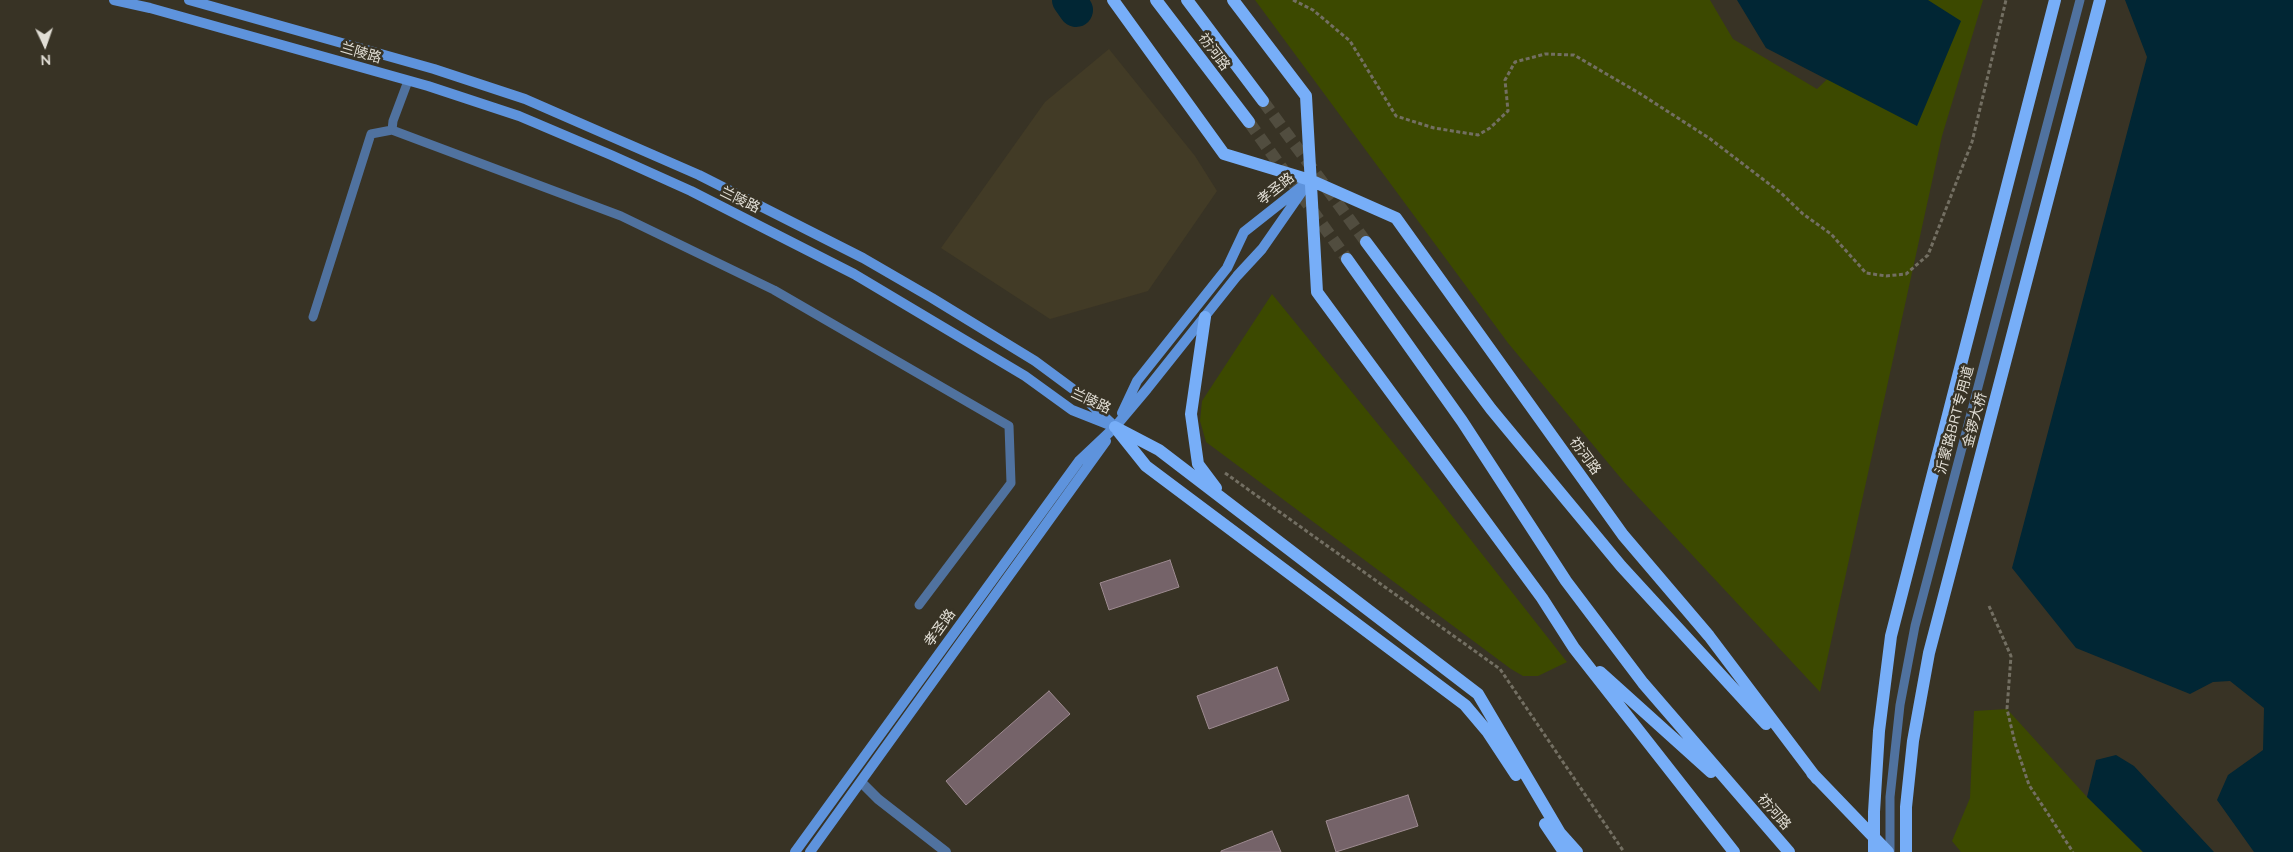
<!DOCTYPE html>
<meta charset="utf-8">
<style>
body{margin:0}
#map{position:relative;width:2293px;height:852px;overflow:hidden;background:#383325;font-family:Mulish,sans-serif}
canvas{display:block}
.north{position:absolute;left:20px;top:20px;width:50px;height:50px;-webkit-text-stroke:4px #383325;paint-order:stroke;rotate:177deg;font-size:14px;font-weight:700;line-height:20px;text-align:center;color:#e1ded5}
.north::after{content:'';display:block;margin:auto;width:18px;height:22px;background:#e1ded5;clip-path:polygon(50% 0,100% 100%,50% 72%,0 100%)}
</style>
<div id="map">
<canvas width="2293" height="852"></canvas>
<div class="north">N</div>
</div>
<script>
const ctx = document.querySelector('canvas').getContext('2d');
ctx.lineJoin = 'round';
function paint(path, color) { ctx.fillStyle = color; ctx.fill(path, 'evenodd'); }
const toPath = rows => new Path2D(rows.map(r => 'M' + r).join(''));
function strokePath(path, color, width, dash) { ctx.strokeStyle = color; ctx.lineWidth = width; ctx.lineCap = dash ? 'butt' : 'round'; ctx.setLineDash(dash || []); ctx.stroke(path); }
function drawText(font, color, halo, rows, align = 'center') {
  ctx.font = font + ' Mulish,"Noto Sans SC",sans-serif'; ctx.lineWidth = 5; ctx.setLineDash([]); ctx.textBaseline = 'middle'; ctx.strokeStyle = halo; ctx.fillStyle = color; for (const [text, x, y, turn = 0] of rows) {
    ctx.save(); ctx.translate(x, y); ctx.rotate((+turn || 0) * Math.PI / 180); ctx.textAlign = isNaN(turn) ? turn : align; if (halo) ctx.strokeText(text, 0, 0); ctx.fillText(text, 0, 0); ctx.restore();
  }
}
const built = toPath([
 [1109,49,1195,156,1217,191,1148,291,1050,319,941,248,1045,102]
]);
const green = toPath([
 [1255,0,1710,0,1733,39,1817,89,1859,48,1874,0,1983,0,1942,136,1820,692,1624,482,1508,343],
 [1272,294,1430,488,1567,662,1538,676,1523,676,1511,669,1206,442,1200,421,1202,401],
 [2007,709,2087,797,2143,852,1961,852,1952,841,1970,798,1974,711]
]);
const water = toPath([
 [1737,0,1928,0,1961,21,1917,126,1766,48],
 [2125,0,2293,0,2293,852,2254,852,2217,800,2228,775,2263,750,2264,708,2230,681,2213,682,2190,694,2076,648,2012,568,2147,57],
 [2116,755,2134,766,2214,852,2143,852,2087,797,2096,760]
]);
const river = toPath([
 [1069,0,1076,10]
]);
const building = toPath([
 [1170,560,1179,587,1109,610,1100,583,1170,560],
 [1277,667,1289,700,1209,729,1197,696,1277,667],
 [1049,691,1070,714,966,805,946,781,1049,691],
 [1408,795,1418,826,1336,852,1326,821,1408,795],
 [1272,831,1281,852,1221,852,1221,851,1272,831]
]);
const primaryTunnel = toPath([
 [1263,101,1366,242],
 [1249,122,1347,259]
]);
const path = toPath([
 [1293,0,1313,10,1350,41,1396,116,1434,128,1478,135,1490,128,1508,111,1505,80,1515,62,1545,54,1574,55,1639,93,1709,138,1781,193,1803,214,1831,234,1866,273,1886,276,1906,274,1928,255,1972,142,2006,0],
 [1225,473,1500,669,1624,852],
 [1989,606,2011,656,2007,709,2015,743,2029,785,2073,852]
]);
const lane = toPath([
 [408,81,393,121,392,130,621,216,774,290,1009,426,1011,483,919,605],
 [313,317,371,134,392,130],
 [1890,852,1890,797,1900,705,1915,626,2080,0]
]);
const street = toPath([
 [861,782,878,799,946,852]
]);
const secondary = toPath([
 [114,0,150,8,428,86,519,116,611,155,691,191,854,274,1025,376,1072,410,1115,427],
 [189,0,434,69,525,99,699,175,863,258,932,298,1035,361,1081,395,1111,423],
 [1122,413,1137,381,1227,268,1244,232,1301,187],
 [795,852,1079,461,1115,427,1147,389,1237,276,1262,249,1310,180],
 [810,852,1106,441]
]);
const primary = toPath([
 [1113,0,1224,154,1310,180,1396,218,1623,535,1709,636,1817,779],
 [1156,0,1249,122],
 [1187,0,1263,101],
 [1233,0,1306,96,1317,292,1542,598,1574,648,1734,852],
 [1366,242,1491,409,1621,566,1766,724],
 [1347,259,1462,421,1566,581,1643,683,1789,852],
 [1205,317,1191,414,1198,464,1216,488],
 [1115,427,1159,450,1478,694,1560,833,1577,852],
 [1118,431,1146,466,1465,705,1487,731,1516,775],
 [1600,672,1711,772],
 [1812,773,1888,852],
 [1545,824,1564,852],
 [1906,852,1906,807,1913,741,1929,653,2100,0]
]);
const primaryBridge = toPath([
 [1874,852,1874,812,1879,731,1891,636,2055,0]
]);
const streetNames = [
 ["祊河路",1214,52,53],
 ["兰陵路",361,53,16],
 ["孝圣路",1276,189,-38],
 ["兰陵路",740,200,26],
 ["兰陵路",1091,401,25],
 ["沂蒙路BRT专用道",1955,420,-75],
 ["金锣大桥",1975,420,-75],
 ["祊河路",1585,456,54],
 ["孝圣路",940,628,-54],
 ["祊河路",1774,812,49]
];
paint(built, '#423b26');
paint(green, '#3c4900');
paint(water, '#012634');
strokePath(river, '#012634', 34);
paint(building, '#756369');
strokePath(building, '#9e8b91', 1);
strokePath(primaryTunnel, '#514d3f', 12, [12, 6]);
strokePath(path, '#736f62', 3, [4, 2.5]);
strokePath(lane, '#50729f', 9);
strokePath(street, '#50729f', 10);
strokePath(secondary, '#5e93dc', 10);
strokePath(primary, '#77aef8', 12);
strokePath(primaryBridge, '#77aef8', 12);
drawText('14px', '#e1ded5', '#383325', streetNames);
</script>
